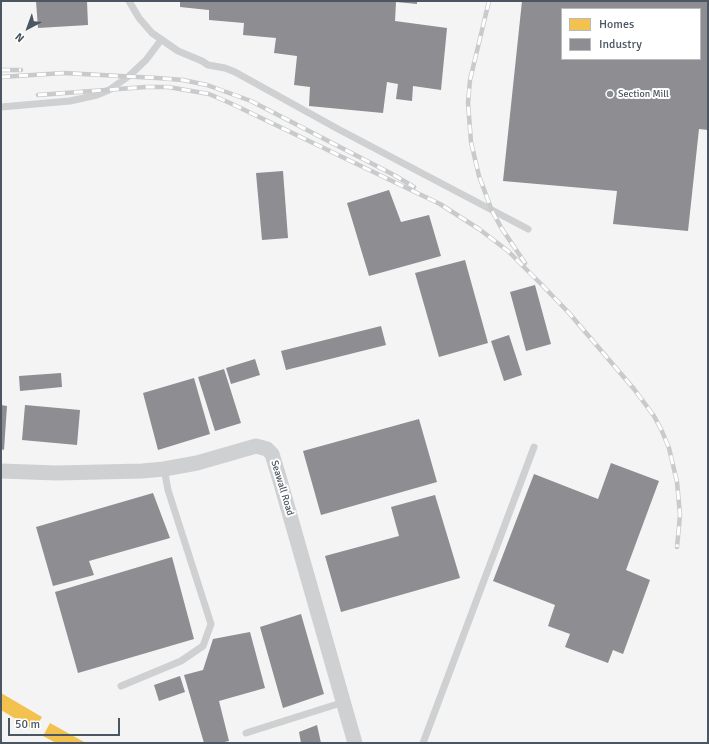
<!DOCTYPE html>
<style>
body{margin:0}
#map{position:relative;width:709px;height:744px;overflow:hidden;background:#f4f4f4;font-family:Signika,sans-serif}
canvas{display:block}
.frame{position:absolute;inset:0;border:2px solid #4a5661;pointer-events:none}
.legend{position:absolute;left:561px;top:8px;width:140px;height:52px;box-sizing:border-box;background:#fff;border:1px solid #b7bbc0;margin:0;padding:5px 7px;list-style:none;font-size:12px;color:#4a5661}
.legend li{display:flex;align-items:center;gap:8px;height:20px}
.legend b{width:20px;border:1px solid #b7bbc0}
.north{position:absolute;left:8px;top:8px;width:40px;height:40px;-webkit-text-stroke:3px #fff;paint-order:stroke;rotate:221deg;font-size:11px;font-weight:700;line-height:16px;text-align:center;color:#4a5661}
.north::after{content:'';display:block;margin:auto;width:14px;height:18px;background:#4a5661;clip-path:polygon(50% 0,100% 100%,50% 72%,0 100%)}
.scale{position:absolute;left:8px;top:718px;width:112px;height:18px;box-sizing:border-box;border:2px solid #4a5661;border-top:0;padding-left:5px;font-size:12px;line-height:14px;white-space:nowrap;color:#4a5661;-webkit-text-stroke:3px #fff;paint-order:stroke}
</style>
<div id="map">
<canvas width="709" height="744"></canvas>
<div class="frame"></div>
<ul class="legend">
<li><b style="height:11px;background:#f2c14e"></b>Homes</li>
<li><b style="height:11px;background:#8d8d92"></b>Industry</li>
</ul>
<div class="north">N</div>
<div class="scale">50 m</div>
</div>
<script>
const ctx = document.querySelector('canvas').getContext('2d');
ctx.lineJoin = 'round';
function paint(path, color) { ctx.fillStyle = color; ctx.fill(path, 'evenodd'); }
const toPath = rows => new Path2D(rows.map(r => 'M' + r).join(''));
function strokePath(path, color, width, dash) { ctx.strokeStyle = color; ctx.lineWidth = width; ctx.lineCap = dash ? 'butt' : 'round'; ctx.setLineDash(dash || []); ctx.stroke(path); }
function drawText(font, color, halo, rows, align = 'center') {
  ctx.font = font + ' Signika,sans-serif'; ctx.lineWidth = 4; ctx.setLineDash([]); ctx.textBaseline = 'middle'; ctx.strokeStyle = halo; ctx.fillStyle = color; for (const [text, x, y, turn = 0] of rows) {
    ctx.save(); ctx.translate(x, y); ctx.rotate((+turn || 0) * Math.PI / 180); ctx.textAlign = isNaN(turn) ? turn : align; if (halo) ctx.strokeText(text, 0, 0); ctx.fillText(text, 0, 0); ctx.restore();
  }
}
const homes = toPath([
 [1,693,42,717,34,730,1,710],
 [50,723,86,743,56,743,43,736]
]);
const industry = toPath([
 [36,1,87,1,88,25,38,28],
 [180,1,417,1,417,4,396,2,395,21,447,28,441,90,413,86,412,101,396,99,398,84,387,82,383,113,309,106,310,87,294,85,297,56,274,53,276,38,243,35,244,23,209,20,209,10,180,7],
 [522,1,708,1,708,130,699,129,688,231,613,224,617,191,503,181],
 [562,9,700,9,700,59,562,59],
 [283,171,288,238,262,240,256,173],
 [389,190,401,222,429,215,441,256,369,276,347,203],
 [465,260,488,343,439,357,415,273],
 [535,285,551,344,526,351,510,292],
 [381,326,386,345,286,370,281,351],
 [509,335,522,375,504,381,491,341],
 [255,359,260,375,231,384,226,368],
 [224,369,241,423,215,431,198,377],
 [61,373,62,387,20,391,19,376],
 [194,378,210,434,158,450,143,393],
 [1,405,7,406,4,450,1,449],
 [25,405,80,410,77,445,22,440],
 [419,419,437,482,321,515,303,451],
 [611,463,659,481,626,570,650,580,623,654,613,650,608,663,565,647,570,634,548,626,555,605,493,581,534,474,598,499],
 [153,493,170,538,89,561,94,575,53,586,36,527],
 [435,495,460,578,341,612,325,556,399,536,391,507],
 [172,557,194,639,78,673,55,592],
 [301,614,324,694,283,708,260,627],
 [250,632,265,688,219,701,229,741,220,743,204,743,184,675,203,670,213,639],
 [180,676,185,692,159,701,154,685],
 [317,725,321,743,301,743,299,732]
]);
const lane = toPath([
 [129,1,139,18,152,33,178,51,202,61,208,65,225,68,235,72,338,129,528,229],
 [1,107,70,101,97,95,109,90,129,76,146,60,161,40],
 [121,686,181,661,203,646,211,624,168,490,164,469],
 [246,733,344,702],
 [423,743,534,447]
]);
const street = toPath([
 [1,471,57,473,142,471,164,469,197,463,256,446,267,449,272,454,279,477,355,743]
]);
const rail = toPath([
 [489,1,470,80,468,103,471,142,479,176,492,211,502,229,525,263],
 [1,70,21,70],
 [1,77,64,73,157,78,183,80,207,85,251,101,394,175,414,187],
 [38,95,146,87,168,87,209,94,230,103,440,204,479,229,508,251,542,285,569,313,634,389,654,416,661,429,669,448,677,482,680,515,677,547]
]);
const markers = [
 [610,94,4,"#868d94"]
];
const poiNames = [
 ["Section Mill",618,94]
];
const streetNames = [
 ["Seawall Road",282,488,73]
];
paint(homes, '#f2c14e');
paint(industry, '#8d8d92');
strokePath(lane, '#ced0d2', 7);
strokePath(street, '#ced0d2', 15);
strokePath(rail, '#c9cacc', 4.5);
strokePath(rail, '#fff', 3, [9]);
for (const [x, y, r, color] of markers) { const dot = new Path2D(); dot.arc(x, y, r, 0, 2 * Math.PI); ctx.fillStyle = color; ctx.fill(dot); strokePath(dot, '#fff', 1.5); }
drawText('10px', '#4a5661', '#fff', poiNames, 'left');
drawText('10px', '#4a5661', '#fff', streetNames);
</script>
